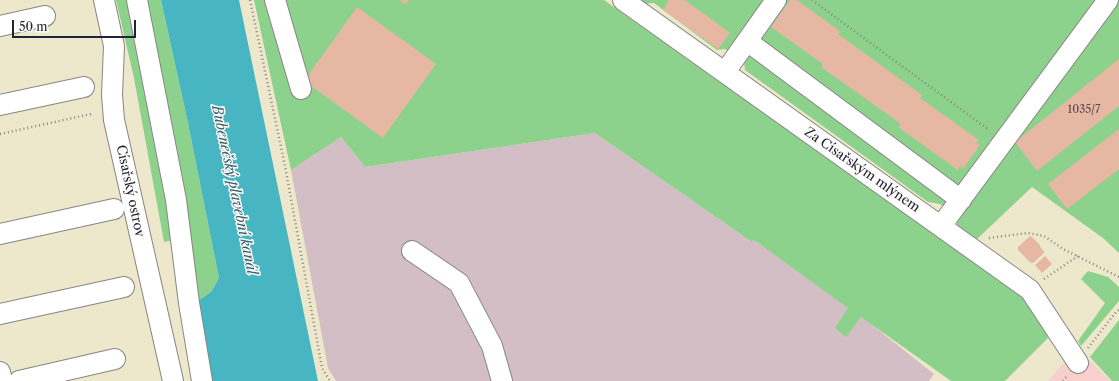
<!DOCTYPE html>
<meta charset="utf-8">
<style>
body{margin:0}
#map{position:relative;width:1119px;height:381px;overflow:hidden;background:#ede8cb;font-family:"Libre Caslon Text",serif}
canvas{display:block}
.scale{position:absolute;left:12px;top:20px;width:124px;height:18px;box-sizing:border-box;border:2px solid #22223b;border-top:0;padding-left:5px;font-size:12px;line-height:14px;white-space:nowrap;color:#22223b;-webkit-text-stroke:3px #fdfcf7;paint-order:stroke}
</style>
<div id="map">
<canvas width="1119" height="381"></canvas>
<div class="scale">50 m</div>
</div>
<script>
const ctx = document.querySelector('canvas').getContext('2d');
ctx.lineJoin = 'round';
function paint(path, color) { ctx.fillStyle = color; ctx.fill(path, 'evenodd'); }
const toPath = rows => new Path2D(rows.map(r => 'M' + r).join(''));
function strokePath(path, color, width, dash) { ctx.strokeStyle = color; ctx.lineWidth = width; ctx.lineCap = dash ? 'butt' : 'round'; ctx.setLineDash(dash || []); ctx.stroke(path); }
function drawText(font, color, halo, rows, align = 'center') {
  ctx.font = font + ' "Libre Caslon Text",serif'; ctx.lineWidth = 3; ctx.setLineDash([]); ctx.textBaseline = 'middle'; ctx.strokeStyle = halo; ctx.fillStyle = color; for (const [text, x, y, turn = 0] of rows) {
    ctx.save(); ctx.translate(x, y); ctx.rotate((+turn || 0) * Math.PI / 180); ctx.textAlign = isNaN(turn) ? turn : align; if (halo) ctx.strokeText(text, 0, 0); ctx.fillText(text, 0, 0); ctx.restore();
  }
}
const built = toPath([
 [1081,346,1088,359,1111,381,1048,381,1059,368]
]);
const industrial = toPath([
 [595,133,752,242,754,240,849,308,846,336,861,316,934,374,929,381,336,381,328,368,291,170,341,137,365,167]
]);
const green = toPath([
 [116,0,161,0,188,123,219,278,211,292,196,302,188,237,164,242,134,78],
 [254,0,604,0,824,156,840,167,841,166,1030,300,1048,338,1005,381,951,381,861,317,846,337,835,328,848,308,754,240,752,242,595,133,365,167,341,137,291,170],
 [637,0,1119,0,1119,253,1103,238,1032,187,977,239,958,228,956,216,952,212,940,204,928,202,745,70,744,62,725,49,717,50,654,3,643,4],
 [1088,271,1108,277,1119,287,1119,301,1081,346,1078,341,1105,303,1081,279],
 [1119,320,1119,381,1112,381,1090,357]
]);
const water = toPath([
 [161,0,239,0,318,381,209,381,196,302,211,292,219,278,188,123]
]);
const building = toPath([
 [399,0,409,0,406,4],
 [669,0,685,0,730,33,718,49,663,10],
 [790,0,797,0,841,32,838,34,922,95,920,98,979,140,976,143,980,145,963,169,960,166,958,170,898,127,901,124,821,67,823,64,771,27],
 [357,7,436,64,383,138,304,81],
 [1119,59,1119,106,1037,171,1015,142],
 [1119,129,1119,169,1067,209,1048,184],
 [1030,236,1032,237,1040,245,1040,247,1044,251,1044,253,1033,263,1031,263,1018,250,1018,247],
 [1045,256,1052,264,1042,273,1035,265]
]);
const path = toPath([
 [250,0,285,166,322,368,330,381],
 [812,0,989,130],
 [0,134,91,114],
 [989,238,1028,233,1044,236,1063,249,1119,277],
 [1044,279,1078,256],
 [1088,348,1116,312,1119,310],
 [1063,381,1067,376]
]);
const minor = toPath([
 [104,0,114,46,112,95,114,120,173,381],
 [137,0,176,200,189,303,202,381],
 [275,0,301,89],
 [623,0,1030,290,1078,363],
 [0,26,45,16],
 [747,41,961,200],
 [725,72,776,0],
 [0,105,84,87],
 [941,226,1108,0],
 [0,234,114,209],
 [412,251,459,283,492,346,502,381],
 [0,314,124,287],
 [0,372,2,381],
 [19,381,115,359]
]);
const numberNames = [
 ["1035/7",1084,110]
];
const streetNames = [
 ["Za Císařským mlýnem",862,170,35],
 ["Císařský ostrov",130,191,78]
];
const waterNames = [
 ["Bubenečský plavební kanál",234,190,78]
];
paint(built, '#f7d0ce');
paint(industrial, '#d2bec4');
paint(green, '#8dd28c');
paint(water, '#47b6c2');
paint(building, '#e6b8a4');
strokePath(minor, '#888583', 22);
strokePath(path, '#888583', 2.5, [1, 3]);
strokePath(minor, '#fff', 20);
drawText('11px', '#534855', null, numberNames);
drawText('13px', '#22223b', '#fdfcf7', streetNames);
drawText('italic 14px', '#315d71', '#fdfcf7', waterNames);
</script>
